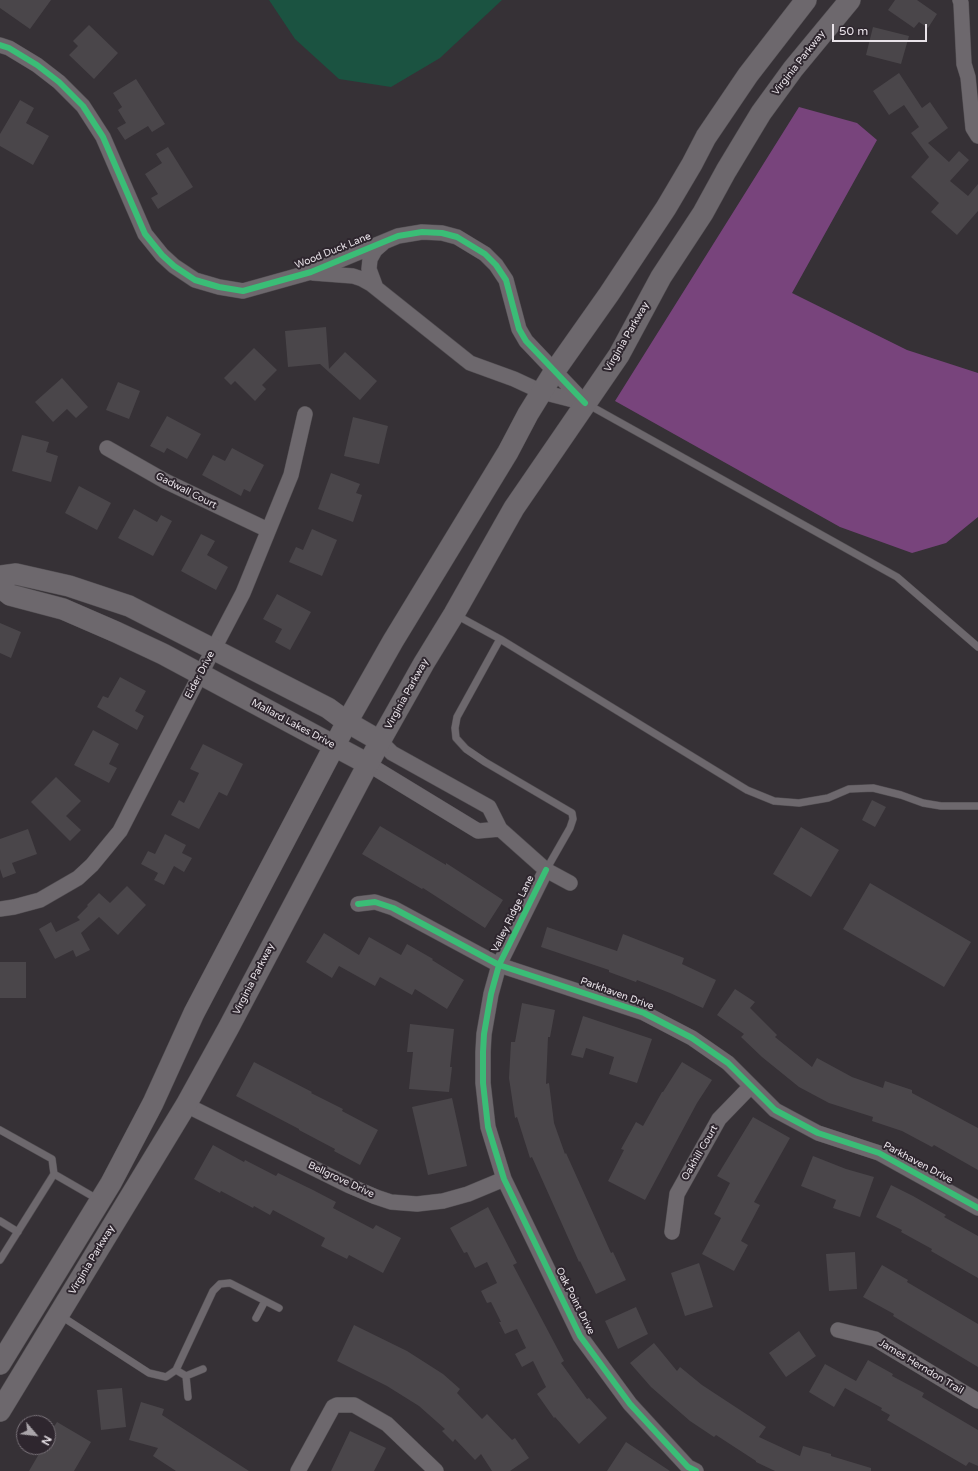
<!DOCTYPE html>
<style>
body{margin:0}
#map{position:relative;width:978px;height:1471px;overflow:hidden;background:#363136;font-family:"Varela Round",sans-serif}
canvas{display:block}
.north{position:absolute;left:16px;top:1415px;width:40px;height:40px;box-sizing:border-box;background:#2e262e;border:1px solid #797279;border-radius:50%;rotate:118deg;font-size:11px;font-weight:700;line-height:16px;text-align:center;color:#e9e3e9}
.north::after{content:'';display:block;margin:auto;width:14px;height:18px;background:#aaa5aa;clip-path:polygon(50% 0,100% 100%,50% 72%,0 100%)}
.scale{position:absolute;left:832px;top:24px;width:95px;height:18px;box-sizing:border-box;border:2px solid #e9e3e9;border-top:0;padding-left:5px;font-size:12px;line-height:14px;white-space:nowrap;color:#e9e3e9;-webkit-text-stroke:3px #2e262e;paint-order:stroke}
</style>
<div id="map">
<canvas width="978" height="1471"></canvas>
<div class="north">N</div>
<div class="scale">50 m</div>
</div>
<script>
const ctx = document.querySelector('canvas').getContext('2d');
ctx.lineJoin = 'round';
function paint(path, color) { ctx.fillStyle = color; ctx.fill(path, 'evenodd'); }
const toPath = rows => new Path2D(rows.map(r => 'M' + r).join(''));
function strokePath(path, color, width, dash) { ctx.strokeStyle = color; ctx.lineWidth = width; ctx.lineCap = dash ? 'butt' : 'round'; ctx.setLineDash(dash || []); ctx.stroke(path); }
function drawText(font, color, halo, rows, align = 'center') {
  ctx.font = font + ' "Varela Round",sans-serif'; ctx.lineWidth = 4; ctx.setLineDash([]); ctx.textBaseline = 'middle'; ctx.strokeStyle = halo; ctx.fillStyle = color; for (const [text, x, y, turn = 0] of rows) {
    ctx.save(); ctx.translate(x, y); ctx.rotate((+turn || 0) * Math.PI / 180); ctx.textAlign = isNaN(turn) ? turn : align; if (halo) ctx.strokeText(text, 0, 0); ctx.fillText(text, 0, 0); ctx.restore();
  }
}
const forest = toPath([
 [799,107,857,123,877,140,792,293,907,350,978,373,978,517,946,543,912,553,840,527,615,401]
]);
const water = toPath([
 [269,0,502,0,440,58,391,87,339,79,295,39]
]);
const building = toPath([
 [0,0,51,0,30,29,0,8],
 [895,0,917,0,937,14,928,28,919,22,914,28,888,10],
 [89,25,118,53,94,79,69,55,78,46,73,41],
 [873,27,909,36,901,64,866,55],
 [899,73,922,108,930,102,948,128,928,143,949,162,959,151,969,160,950,181,968,196,978,184,978,211,957,235,931,212,939,203,911,177,929,157,911,133,919,127,904,105,889,115,873,91],
 [136,79,165,124,152,132,148,126,125,140,117,128,126,123,118,110,122,107,113,93],
 [20,100,34,108,26,123,49,136,33,165,0,146,0,134],
 [168,147,193,187,158,209,151,198,158,194,145,174,162,163,156,154],
 [326,327,329,369,345,352,377,381,360,400,320,364,288,367,285,331],
 [254,348,277,370,262,385,266,389,255,401,235,381,231,385,224,378],
 [62,378,88,407,76,418,67,409,53,422,35,402],
 [118,382,140,391,129,419,106,410],
 [167,416,201,434,187,459,167,448,164,453,150,446],
 [353,417,388,426,379,464,344,456],
 [22,435,49,442,46,452,58,456,51,482,12,471],
 [232,448,264,465,250,492,244,489,241,496,202,475,213,455,225,461],
 [331,473,360,484,356,493,362,495,353,522,318,509],
 [79,486,111,503,97,530,65,513],
 [134,509,157,522,161,515,172,521,153,556,118,538],
 [312,529,337,540,322,576,289,562,296,547,303,550],
 [201,534,215,541,207,555,228,567,216,590,181,571],
 [277,594,311,612,290,650,275,642,282,629,263,619],
 [0,623,21,632,11,658,0,653],
 [120,677,146,691,135,711,144,716,137,730,97,707,103,696,108,698],
 [93,730,119,744,109,764,117,768,109,783,74,765],
 [203,744,243,764,227,796,219,792,199,829,171,815,179,800,184,803,199,773,190,769],
 [56,777,81,801,66,816,81,830,70,841,31,802],
 [872,800,886,807,875,827,862,820],
 [380,826,446,865,446,863,503,900,485,928,423,888,422,889,362,854],
 [801,827,839,850,811,897,773,874],
 [28,829,37,854,12,863,16,873,3,878,0,869,0,839],
 [165,834,186,845,182,853,192,858,184,872,174,866,164,885,154,880,158,873,141,864,148,851,155,854],
 [870,883,971,942,944,987,843,929],
 [127,886,146,905,118,935,99,917,81,933,90,950,76,957,73,950,55,959,39,929,51,922,56,932,80,920,77,917,88,906,87,905,99,893,110,903],
 [547,927,617,951,623,934,684,958,682,964,716,980,703,1008,670,993,637,980,636,982,609,972,609,970,541,947],
 [324,933,359,955,369,937,401,955,407,944,433,959,432,960,464,980,447,1009,415,989,412,995,380,977,375,986,339,966,332,978,306,962],
 [0,962,26,962,26,998,0,998],
 [735,989,755,1002,750,1008,777,1035,775,1037,812,1067,817,1058,852,1077,883,1088,885,1081,912,1090,912,1093,978,1128,978,1170,934,1145,932,1147,902,1131,872,1121,873,1117,829,1103,799,1087,762,1057,741,1037,744,1034,717,1015],
 [522,1003,555,1010,550,1037,548,1037,546,1084,549,1083,554,1123,565,1154,566,1153,611,1253,613,1252,626,1280,596,1294,580,1261,579,1262,532,1157,530,1158,517,1117,515,1118,509,1078,511,1042,515,1042],
 [583,1016,652,1039,637,1083,609,1074,614,1057,586,1048,583,1058,571,1055],
 [410,1024,454,1029,450,1067,452,1067,449,1092,409,1089,413,1052,407,1052],
 [254,1062,312,1092,311,1093,343,1109,342,1111,378,1130,360,1165,334,1151,335,1149,299,1130,299,1129,236,1096],
 [682,1062,712,1080,697,1103,645,1200,608,1181,624,1150,621,1149,636,1122,643,1126,662,1092,663,1092],
 [452,1098,467,1166,428,1175,412,1107],
 [753,1117,790,1138,754,1202,760,1205,741,1241,748,1245,734,1271,702,1254,721,1218,714,1214,730,1183,717,1176],
 [213,1145,244,1162,245,1160,276,1176,278,1173,313,1190,336,1202,333,1208,373,1229,376,1225,401,1238,383,1273,349,1255,347,1259,321,1246,325,1238,273,1210,270,1215,254,1206,253,1208,221,1191,220,1193,194,1179],
 [813,1156,846,1169,874,1177,860,1217,833,1208,836,1200,801,1186],
 [891,1185,913,1196,946,1215,944,1217,978,1236,978,1278,931,1251,932,1249,901,1232,902,1230,876,1217],
 [488,1207,517,1263,513,1265,564,1361,561,1363,587,1399,589,1398,607,1418,579,1444,555,1417,554,1418,537,1394,546,1387,533,1361,522,1367,515,1354,526,1348,517,1329,505,1334,499,1322,501,1322,491,1302,487,1303,481,1291,497,1283,487,1262,475,1268,467,1252,464,1253,450,1228],
 [855,1252,857,1289,829,1291,826,1254],
 [699,1263,713,1307,685,1316,671,1273],
 [882,1265,908,1280,907,1282,978,1324,978,1367,893,1316,894,1314,863,1297],
 [636,1307,648,1334,618,1349,605,1321],
 [354,1325,407,1351,443,1374,460,1389,457,1393,482,1419,487,1414,512,1440,515,1438,529,1458,510,1471,492,1471,481,1454,475,1460,455,1439,453,1442,442,1431,445,1429,419,1406,387,1386,337,1361],
 [799,1331,816,1356,786,1377,769,1353],
 [654,1343,677,1371,680,1367,702,1385,766,1427,759,1437,800,1456,803,1446,831,1454,831,1456,871,1468,871,1471,775,1471,756,1462,756,1461,716,1435,714,1437,690,1421,651,1387,630,1363],
 [868,1360,893,1374,892,1376,924,1393,922,1397,978,1430,978,1466,969,1462,966,1466,887,1420,890,1415,881,1410,882,1408,845,1388,834,1407,809,1392,825,1364,856,1381],
 [122,1388,126,1427,101,1430,97,1390],
 [141,1402,164,1409,162,1415,249,1471,176,1471,153,1456,158,1448,129,1440],
 [57,1422,91,1442,74,1471,29,1471,43,1447,48,1447,48,1436],
 [350,1431,386,1448,374,1471,331,1471],
 [626,1442,670,1471,607,1471]
]);
const lane = toPath([
 [587,404,897,577,978,647],
 [456,615,500,639,457,717,455,728,456,738,466,749,485,762,572,813,573,819,570,828,546,870],
 [500,639,747,790,774,801,799,803,828,798,849,789,873,788,901,795,923,803,941,806,978,806],
 [0,1130,52,1159,54,1174],
 [0,1221,18,1232],
 [0,1260,54,1174,99,1200],
 [61,1316,149,1373,166,1377,176,1370,213,1291,220,1284,230,1283,279,1308],
 [256,1318,265,1301],
 [176,1370,186,1376,188,1397],
 [186,1376,203,1369]
]);
const street = toPath([
 [960,0,961,3,964,64,968,77,973,128,978,136],
 [0,45,9,48,37,65,59,82,83,106,103,137,145,234,162,255,174,266,195,280,219,287,243,291,311,272,398,236,422,232,442,233,457,237,485,254,496,265,506,280,519,329,526,341,585,403],
 [313,273,353,276,362,279,371,284,470,363,514,379,542,392,585,403],
 [376,288,369,269,370,259,375,250,383,243],
 [107,448,165,481,268,530],
 [380,741,392,753,489,807,500,829,546,870,570,883],
 [368,764,478,831,500,829],
 [546,870,499,965,491,994,484,1034,483,1052,483,1083,488,1127,504,1179,580,1336,630,1404,688,1467,696,1471],
 [358,904,375,902,393,908,499,965,644,1013,692,1038,728,1063,775,1110,818,1133,879,1153,978,1208],
 [0,909,14,907,40,900,78,878,92,865,120,831,200,675,243,593,291,475,305,414],
 [186,1105,350,1186,376,1197,391,1202,417,1204,443,1201,468,1194,504,1179],
 [672,1232,677,1194,719,1119,751,1086],
 [838,1330,875,1339,978,1401],
 [298,1471,333,1407,337,1405,354,1405,387,1424,436,1471]
]);
const secondary = toPath([
 [0,576,16,574,69,586,129,606,328,708,347,722,380,741],
 [0,587,10,595,63,609,116,632,163,654,368,764],
 [0,1364,111,1183,153,1103,194,1013,347,722,393,641,508,452,528,414,554,372,609,294,666,208,692,164,706,137,748,75,806,0],
 [0,1411,186,1105,229,1027,384,734,424,663,454,614,514,508,619,355,661,277,703,213,726,171,761,113,793,69,850,0]
]);
const cycleway = toPath([
 [0,45,9,48,37,65,59,82,83,106,103,137,145,234,162,255,174,266,195,280,219,287,243,291,311,272,398,236,422,232,442,233,457,237,485,254,496,265,506,280,519,329,526,341,585,403],
 [546,870,499,965,491,994,484,1034,483,1052,483,1083,488,1127,504,1179,580,1336,630,1404,688,1467,696,1471],
 [358,904,375,902,393,908,499,965,644,1013,692,1038,728,1063,775,1110,818,1133,879,1153,978,1208]
]);
const streetNames = [
 ["Virginia Parkway",799,63,-52],
 ["Wood Duck Lane",333,251,-22],
 ["Virginia Parkway",627,337,-60],
 ["Gadwall Court",186,491,27],
 ["Eider Drive",200,675,-62],
 ["Virginia Parkway",407,694,-61],
 ["Mallard Lakes Drive",293,724,28],
 ["Valley Ridge Lane",513,914,-64],
 ["Virginia Parkway",254,979,-63],
 ["Parkhaven Drive",617,994,20],
 ["Oakhill Court",700,1153,-60],
 ["Parkhaven Drive",918,1163,28],
 ["Bellgrove Drive",341,1180,25],
 ["Virginia Parkway",92,1260,-59],
 ["Oak Point Drive",575,1301,63],
 ["James Herndon Trail",921,1367,31]
];
paint(forest, '#78447c');
paint(water, '#1b5341');
paint(building, '#4a464a');
strokePath(lane, '#524e52', 8);
strokePath(street, '#524e52', 16);
strokePath(secondary, '#524e52', 22);
strokePath(lane, '#6d686d', 7);
strokePath(street, '#6d686d', 15);
strokePath(secondary, '#6d686d', 21);
strokePath(cycleway, '#3abd76', 6);
drawText('10px', '#e9e3e9', '#2e262e', streetNames);
</script>
